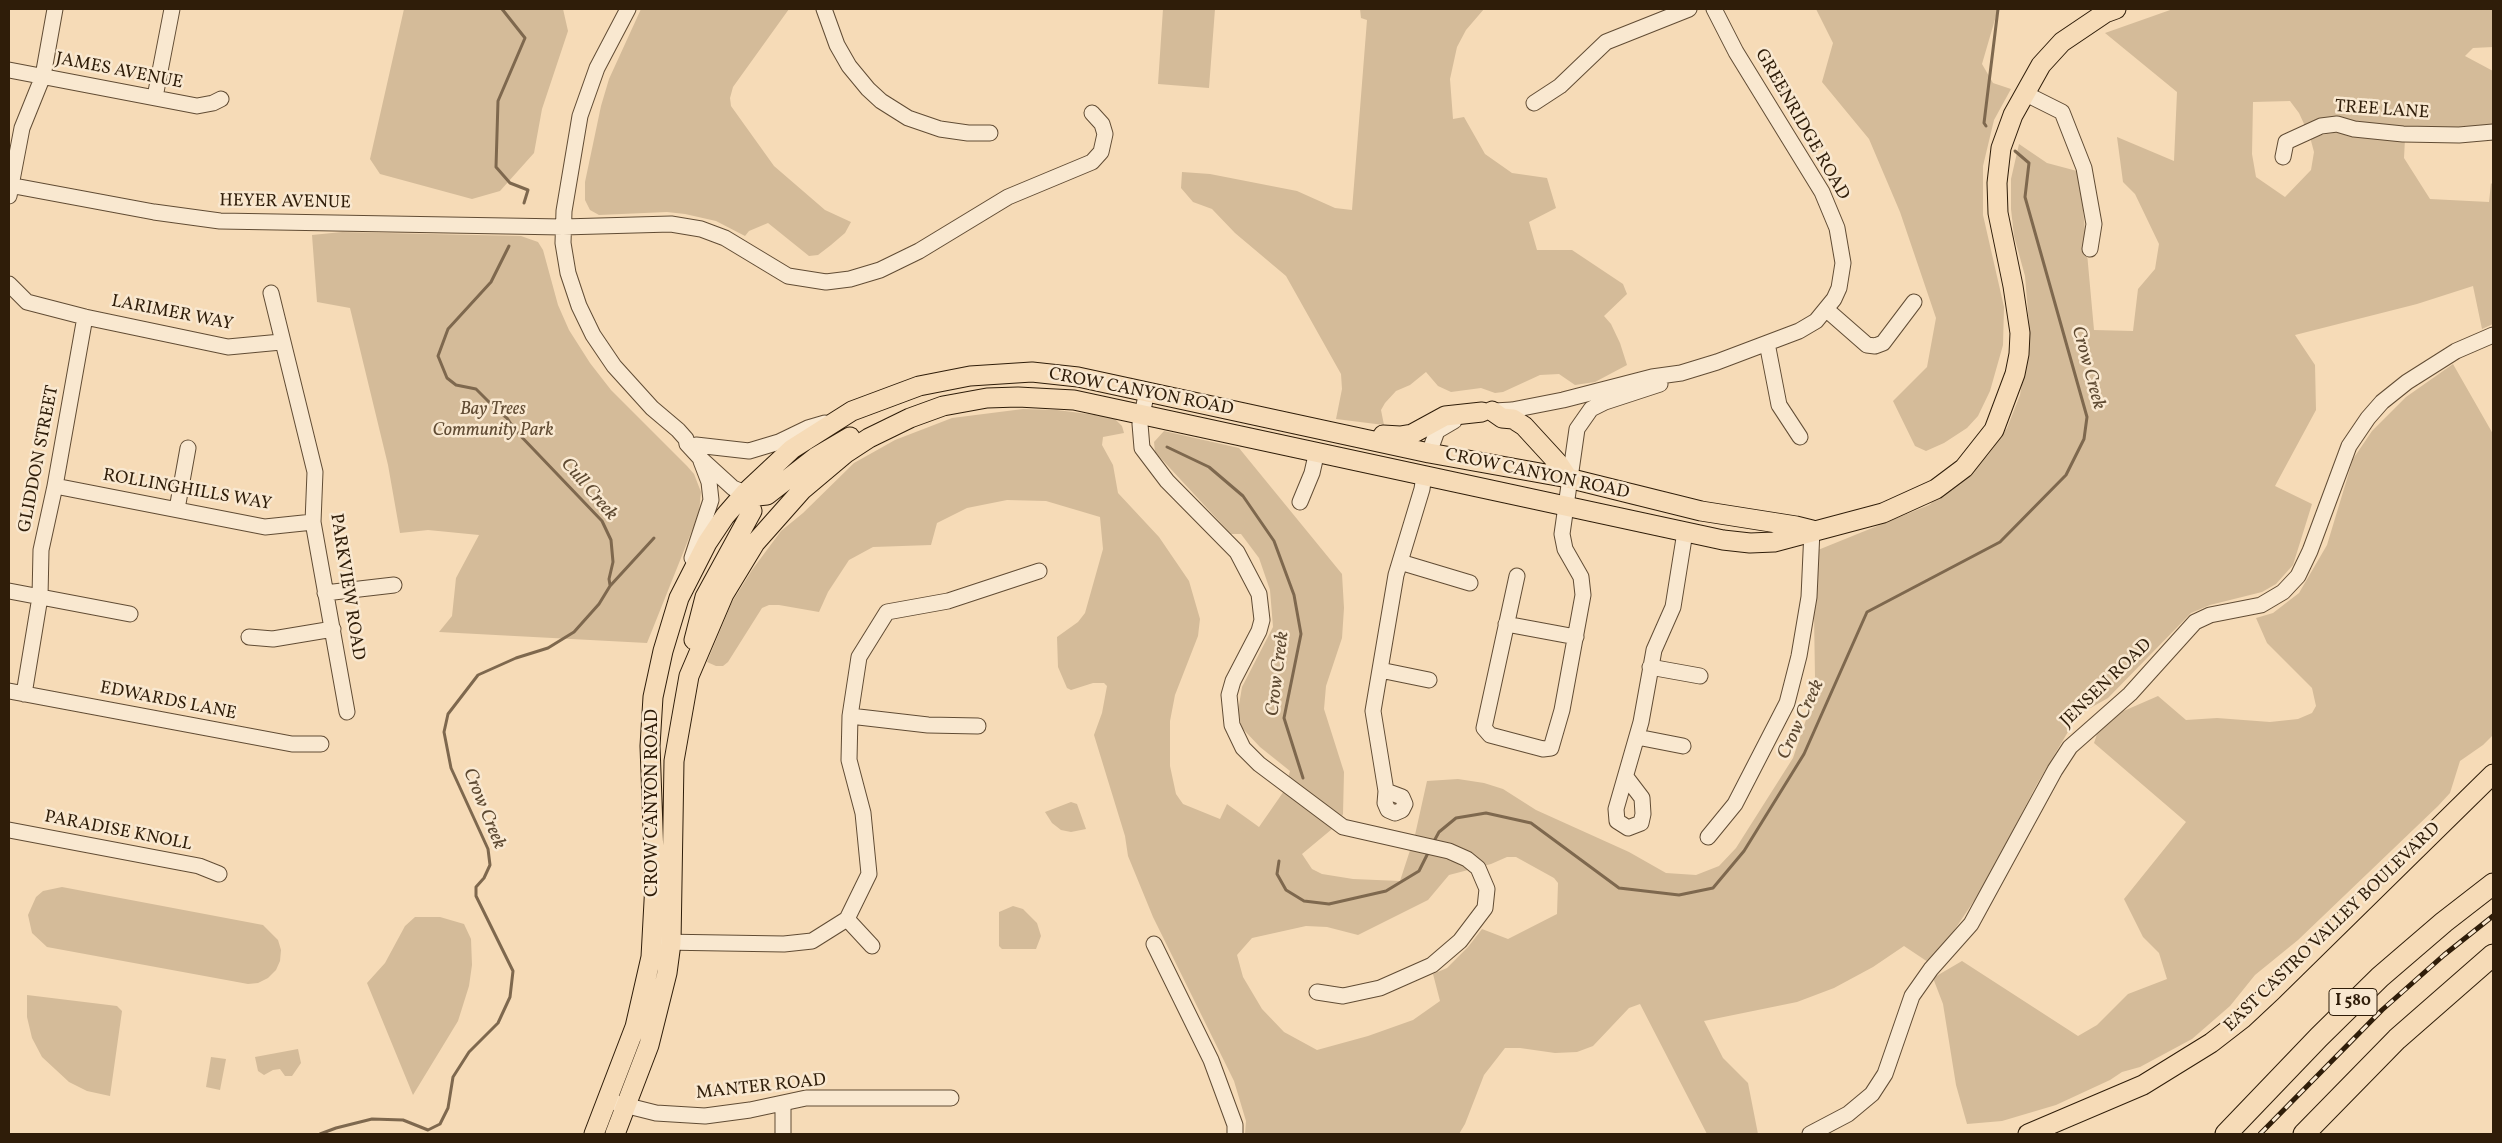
<!DOCTYPE html>
<style>
body{margin:0}
#map{position:relative;width:2502px;height:1143px;overflow:hidden;background:#f6dbb7;font-family:Vollkorn,serif}
canvas{display:block}
.frame{position:absolute;inset:0;border:10px solid #2f1d09;pointer-events:none}
</style>
<div id="map">
<canvas width="2502" height="1143"></canvas>
<div class="frame"></div>
</div>
<script>
const ctx = document.querySelector('canvas').getContext('2d');
ctx.lineJoin = 'round';
function paint(path, color) { ctx.fillStyle = color; ctx.fill(path, 'evenodd'); }
const toPath = rows => new Path2D(rows.map(r => 'M' + r).join(''));
function strokePath(path, color, width, dash) { ctx.strokeStyle = color; ctx.lineWidth = width; ctx.lineCap = dash ? 'butt' : 'round'; ctx.setLineDash(dash || []); ctx.stroke(path); }
function drawText(font, color, halo, rows, align = 'center') {
  ctx.font = font + ' Vollkorn,serif'; ctx.lineWidth = 5; ctx.setLineDash([]); ctx.textBaseline = 'middle'; ctx.strokeStyle = halo; ctx.fillStyle = color; for (const [text, x, y, turn = 0] of rows) {
    ctx.save(); ctx.translate(x, y); ctx.rotate((+turn || 0) * Math.PI / 180); ctx.textAlign = isNaN(turn) ? turn : align; if (halo) ctx.strokeText(text, 0, 0); ctx.fillText(text, 0, 0); ctx.restore();
  }
}
const green = toPath([
 [404,9,563,9,568,31,542,109,534,153,500,191,472,199,380,174,370,159],
 [641,9,789,9,733,87,730,98,731,106,774,166,825,210,851,222,845,233,831,245,818,255,809,256,768,223,749,231,745,236,716,221,685,214,667,212,599,215,590,210,585,200,585,182,601,106,609,79],
 [1163,9,1215,9,1209,88,1158,84],
 [1360,9,1484,9,1466,30,1457,47,1450,79,1453,119,1464,117,1485,154,1512,173,1547,178,1556,208,1529,222,1537,250,1572,250,1623,284,1627,294,1604,316,1611,324,1620,343,1627,365,1595,382,1575,385,1559,374,1540,375,1503,392,1495,393,1481,388,1451,392,1438,386,1426,372,1410,385,1396,391,1385,403,1381,410,1384,425,1336,419,1342,389,1341,374,1286,276,1235,233,1212,209,1193,202,1181,188,1182,172,1210,174,1297,191,1335,208,1352,210,1367,20,1361,18],
 [1816,9,1998,9,1982,64,1993,83,2011,89,1994,120,1983,166,1983,215,2004,307,2003,345,1990,391,1978,416,1967,428,1944,443,1926,451,1915,446,1893,401,1927,367,1936,318,1900,212,1869,139,1822,82,1833,43],
 [2173,9,2493,9,2493,47,2473,48,2465,56,2493,71,2493,125,2466,130,2305,126,2299,113,2290,101,2253,102,2252,154,2256,177,2285,197,2311,170,2314,152,2310,137,2339,132,2405,139,2404,158,2430,199,2489,202,2491,183,2493,185,2493,324,2482,329,2473,286,2417,304,2295,335,2315,365,2316,410,2275,486,2312,504,2293,565,2276,584,2262,592,2210,605,2191,613,2108,698,2078,715,2037,784,1984,886,1953,932,1928,962,1904,946,1873,967,1834,988,1797,1002,1704,1021,1723,1058,1748,1083,1758,1134,1707,1134,1640,1004,1629,1008,1593,1046,1577,1052,1555,1053,1520,1048,1505,1048,1484,1075,1465,1124,1459,1134,1245,1134,1246,1121,1234,1081,1153,917,1128,856,1125,836,1094,735,1102,713,1107,686,1104,683,1093,683,1071,690,1067,688,1058,667,1057,637,1078,622,1085,613,1103,549,1100,517,1046,501,1007,500,967,508,937,523,931,545,873,547,849,560,828,592,819,612,779,605,769,605,762,608,728,662,723,666,716,666,707,662,732,602,752,570,781,531,803,513,854,463,895,440,952,418,1023,409,1057,410,1096,415,1115,419,1122,426,1124,433,1103,437,1102,445,1113,465,1118,493,1159,537,1189,581,1200,619,1198,636,1175,695,1170,721,1170,766,1176,794,1183,804,1220,819,1227,804,1259,827,1284,791,1332,829,1302,854,1312,869,1322,874,1353,879,1400,881,1415,835,1427,781,1458,779,1484,783,1503,789,1536,810,1629,852,1666,873,1696,875,1719,866,1736,848,1793,758,1808,714,1815,677,1813,552,1929,505,1988,455,2007,428,2020,395,2026,361,2029,324,2025,276,2014,236,2011,209,2011,179,2019,144,2047,163,2077,171,2083,209,2094,330,2133,331,2138,289,2155,269,2159,244,2135,194,2123,182,2117,137,2174,161,2177,92,2105,33],
 [1507,857,1516,857,1554,878,1558,883,1557,914,1508,939,1482,929,1468,947,1447,968,1433,974,1440,1001,1413,1020,1368,1036,1317,1050,1284,1032,1262,1009,1243,977,1237,955,1252,938,1306,926,1327,927,1358,935,1428,900,1449,875,1491,864],
 [342,232,521,236,538,242,543,250,558,305,569,330,590,363,611,390,687,466,694,474,701,492,699,513,647,643,439,632,452,616,456,578,479,535,428,530,400,533,388,465,350,308,317,302,312,235],
 [2453,364,2493,434,2493,735,2483,745,2460,761,2450,793,2438,806,2298,940,2255,975,2230,1006,2192,1039,2140,1067,2122,1072,2110,1080,2056,1105,2002,1121,1967,1124,1956,1085,1943,1004,1933,978,1962,961,2078,1036,2097,1025,2128,994,2167,979,2159,953,2143,937,2124,899,2186,822,2094,743,2098,731,2119,713,2158,696,2186,720,2217,718,2270,722,2298,719,2312,713,2316,706,2312,688,2267,643,2256,618,2273,613,2299,593,2327,545,2353,459,2372,431,2406,397],
 [1164,431,1239,448,1342,574,1344,608,1342,638,1326,686,1324,709,1344,772,1343,814,1341,818,1288,778,1290,771,1260,747,1242,728,1238,711,1242,687,1273,627,1270,590,1259,558,1241,534,1231,534,1155,452,1154,442],
 [1071,802,1077,804,1086,829,1071,832,1061,830,1052,823,1045,812],
 [62,887,263,925,278,940,281,950,280,961,276,970,268,978,258,983,248,984,47,947,32,933,28,915,36,897,43,891],
 [1013,906,1023,909,1037,923,1041,936,1036,949,1002,949,999,946,999,912],
 [415,917,440,917,464,924,471,939,472,965,469,986,458,1021,413,1095,367,983,385,963,405,926],
 [27,995,117,1006,122,1011,110,1096,87,1091,69,1082,42,1057,32,1038,27,1017],
 [298,1049,301,1063,292,1076,285,1076,280,1069,273,1070,264,1075,258,1071,255,1057],
 [211,1057,226,1059,220,1090,206,1087]
]);
const stream = toPath([
 [502,9,525,38,498,101,496,167,510,183,528,190,524,203],
 [1986,126,1984,123,1998,9],
 [509,246,491,282,448,329,438,356,447,378,456,385,476,389,498,411,507,418,515,430,602,521,611,540,613,562,609,579,610,585],
 [1167,447,1209,467,1243,496,1274,541,1294,595,1301,634,1284,718,1303,778],
 [1433,843,1439,832,1456,818,1486,813,1531,823,1619,888,1679,895,1713,888,1744,851,1804,754,1867,612,2000,542,2066,475,2084,439,2087,417,2025,197,2029,163,2015,151],
 [1279,861,1277,874,1286,890,1304,901,1329,904,1386,891,1419,871,1429,851],
 [320,1134,336,1128,372,1119,403,1120,428,1130,440,1124,448,1108,453,1077,469,1052,498,1023,510,997,513,971,476,896,476,887,484,878,490,865,488,849,451,768,444,732,448,714,478,675,516,658,548,648,574,632,599,604,610,586,654,538]
]);
const minor = toPath([
 [628,9,597,68,580,116,564,211,563,243,568,273,579,306,593,335,614,366,652,408,678,430,686,439,687,444,699,457,733,488,745,493],
 [824,9,837,45,849,66,868,89,881,101,908,118,940,129,968,133,990,133],
 [9,70,197,106,213,103,221,99],
 [2024,93,2062,112,2084,168,2094,224,2090,249],
 [155,97,172,9],
 [1534,103,1560,86,1606,42,1689,9],
 [2283,157,2286,142,2321,126,2337,124,2354,129,2403,134,2459,135,2493,132],
 [9,185,154,212,220,221,563,227,671,224,701,229,725,238,788,276,826,282,850,279,880,270,919,251,1008,197,1092,162,1101,152,1105,134,1102,124,1092,113],
 [9,196,22,128,43,76,55,9],
 [9,284,27,302,85,317,228,347,281,342],
 [271,293,315,472,313,522,347,712],
 [1827,310,1867,345,1875,346,1883,343,1914,302],
 [1767,343,1779,405,1800,437],
 [1147,391,1140,424,1142,448,1167,481,1237,552,1259,594,1262,620,1259,631,1233,681,1229,695,1232,725,1243,748,1259,764,1343,827,1449,851,1467,859,1478,868,1487,889,1485,908,1460,941,1432,965,1380,988,1343,996,1317,992],
 [1494,411,1512,410,1563,400,1652,377,1681,373,1717,362,1799,331,1816,321,1834,299,1839,288,1843,263,1837,228,1822,192,1736,52,1714,9],
 [696,445,749,451,779,442,808,428,825,423],
 [1429,453,1437,431,1454,421],
 [55,486,265,527,313,522],
 [1300,502,1312,473,1317,451],
 [177,509,188,448],
 [692,558,711,500,709,482,701,461],
 [1400,562,1470,583],
 [1517,576,1484,728,1490,735,1543,749,1551,748,1562,710,1583,595,1581,577,1565,549,1562,534,1577,429,1591,409,1605,402,1660,384],
 [9,591,130,614],
 [325,593,394,585],
 [1506,624,1576,637],
 [249,637,273,639,333,629],
 [1650,667,1700,676],
 [1380,670,1429,680],
 [9,691,292,744,321,744],
 [24,694,40,597,41,550,55,486,85,317],
 [850,716,928,725,978,726],
 [1637,737,1683,746],
 [1626,777,1642,798,1643,814,1641,823,1628,828,1617,821,1616,809,1641,722,1654,650,1673,607,1685,532],
 [1386,791,1373,711,1396,575,1422,489,1424,475],
 [1386,791,1402,797,1405,804,1402,810,1395,813,1388,810,1385,803,1386,791],
 [9,830,199,866,219,874],
 [1708,837,1735,804,1787,703,1799,656,1809,597,1812,530],
 [847,919,872,946],
 [661,942,784,944,812,941,847,919,869,874,863,813,849,760,850,716,859,657,887,612,948,601,1039,571],
 [1154,944,1211,1060,1235,1125,1235,1134],
 [616,1103,656,1113,705,1116,750,1110,806,1098,951,1098],
 [783,1103,783,1134],
 [1810,1134,1848,1114,1872,1094,1885,1074,1912,996,1931,969,1971,924,2055,770,2070,747,2130,694,2195,622,2210,615,2261,605,2283,592,2298,576,2310,551,2349,446,2368,418,2382,402,2407,382,2456,351,2493,335]
]);
const major = toPath([
 [1492,411,1502,418,1513,419,1524,426,1558,463,1568,478],
 [1383,435,1400,436,1412,434,1445,416,1482,412],
 [745,493,757,496,767,495,816,457,850,437],
 [694,640,705,597,752,511,745,493],
 [594,1134,635,1027,651,957,655,883,650,746,653,697,663,651,679,598,707,543,725,516,745,493,792,449,852,411,919,386,970,376,1032,372,1078,377,1429,453,1568,478,1701,511,1796,526,1812,530],
 [615,1134,649,1045,667,973,671,943,674,761,689,676,724,594,755,543,802,490,846,453,869,438,910,418,943,406,987,398,1018,397,1074,400,1723,540,1750,543,1774,542,1883,513,1936,489,1964,468,1994,430,2015,374,2019,354,2020,333,2013,286,1998,213,1997,183,2001,148,2013,115,2041,65,2062,42,2105,13,2116,9],
 [2028,1134,2143,1085,2211,1043,2242,1019,2273,990,2493,774]
]);
const highway = toPath([
 [2226,1134,2319,1037,2380,977,2444,922,2493,884],
 [2304,1134,2397,1039,2493,955]
]);
const rail = toPath([
 [2260,1134,2382,1010,2444,955,2493,916]
]);
const shields = [
 [2353,1002,48]
];
const shieldNames = [
 ["I 580",2353,1002]
];
const streetNames = [
 ["JAMES AVENUE",119,72,11],
 ["TREE LANE",2382,111,4],
 ["GREENRIDGE ROAD",1801,125,60],
 ["HEYER AVENUE",285,203,1],
 ["LARIMER WAY",172,314,11],
 ["CROW CANYON ROAD",1141,393,11],
 ["GLIDDON STREET",40,459,-79],
 ["CROW CANYON ROAD",1537,475,12],
 ["ROLLINGHILLS WAY",187,491,10],
 ["PARKVIEW ROAD",346,587,81],
 ["JENSEN ROAD",2107,684,-44],
 ["EDWARDS LANE",168,702,11],
 ["CROW CANYON ROAD",654,803,-90],
 ["PARADISE KNOLL",118,832,11],
 ["EAST CASTRO VALLEY BOULEVARD",2333,928,-44],
 ["MANTER ROAD",761,1088,-6]
];
const parkNames = [
 ["Bay Trees",493,411],
 ["Community Park",493,432]
];
const waterNames = [
 ["Crow Creek",2087,368,75],
 ["Cull Creek",588,490,49],
 ["Crow Creek",1279,674,-83],
 ["Crow Creek",1802,720,-65],
 ["Crow Creek",483,809,68]
];
paint(green, '#d4bb99');
strokePath(stream, '#7e684e', 3);
strokePath(minor, '#614c34', 17);
strokePath(major, '#2f1d09', 21);
strokePath(highway, '#2f1d09', 23);
strokePath(minor, '#f9e8d0', 15);
strokePath(major, '#f6dbb7', 19);
strokePath(highway, '#f6dbb7', 21);
strokePath(rail, '#2f1d09', 5);
strokePath(rail, '#f9e8d0', 3, [9]);
for (const [x, y, w] of shields) { const box = new Path2D(); box.roundRect(x - w / 2, y - 13.5, w, 27, 4); ctx.fillStyle = '#f9e8d0'; ctx.fill(box); strokePath(box, '#2f1d09', 1); }
drawText('bold 16px', '#2f1d09', null, shieldNames);
drawText('18px', '#2f1d09', '#f9e8d0', streetNames);
drawText('italic 18px', '#614c34', '#f9e8d0', parkNames);
drawText('italic 19px', '#5d4931', '#f9e8d0', waterNames);
</script>
